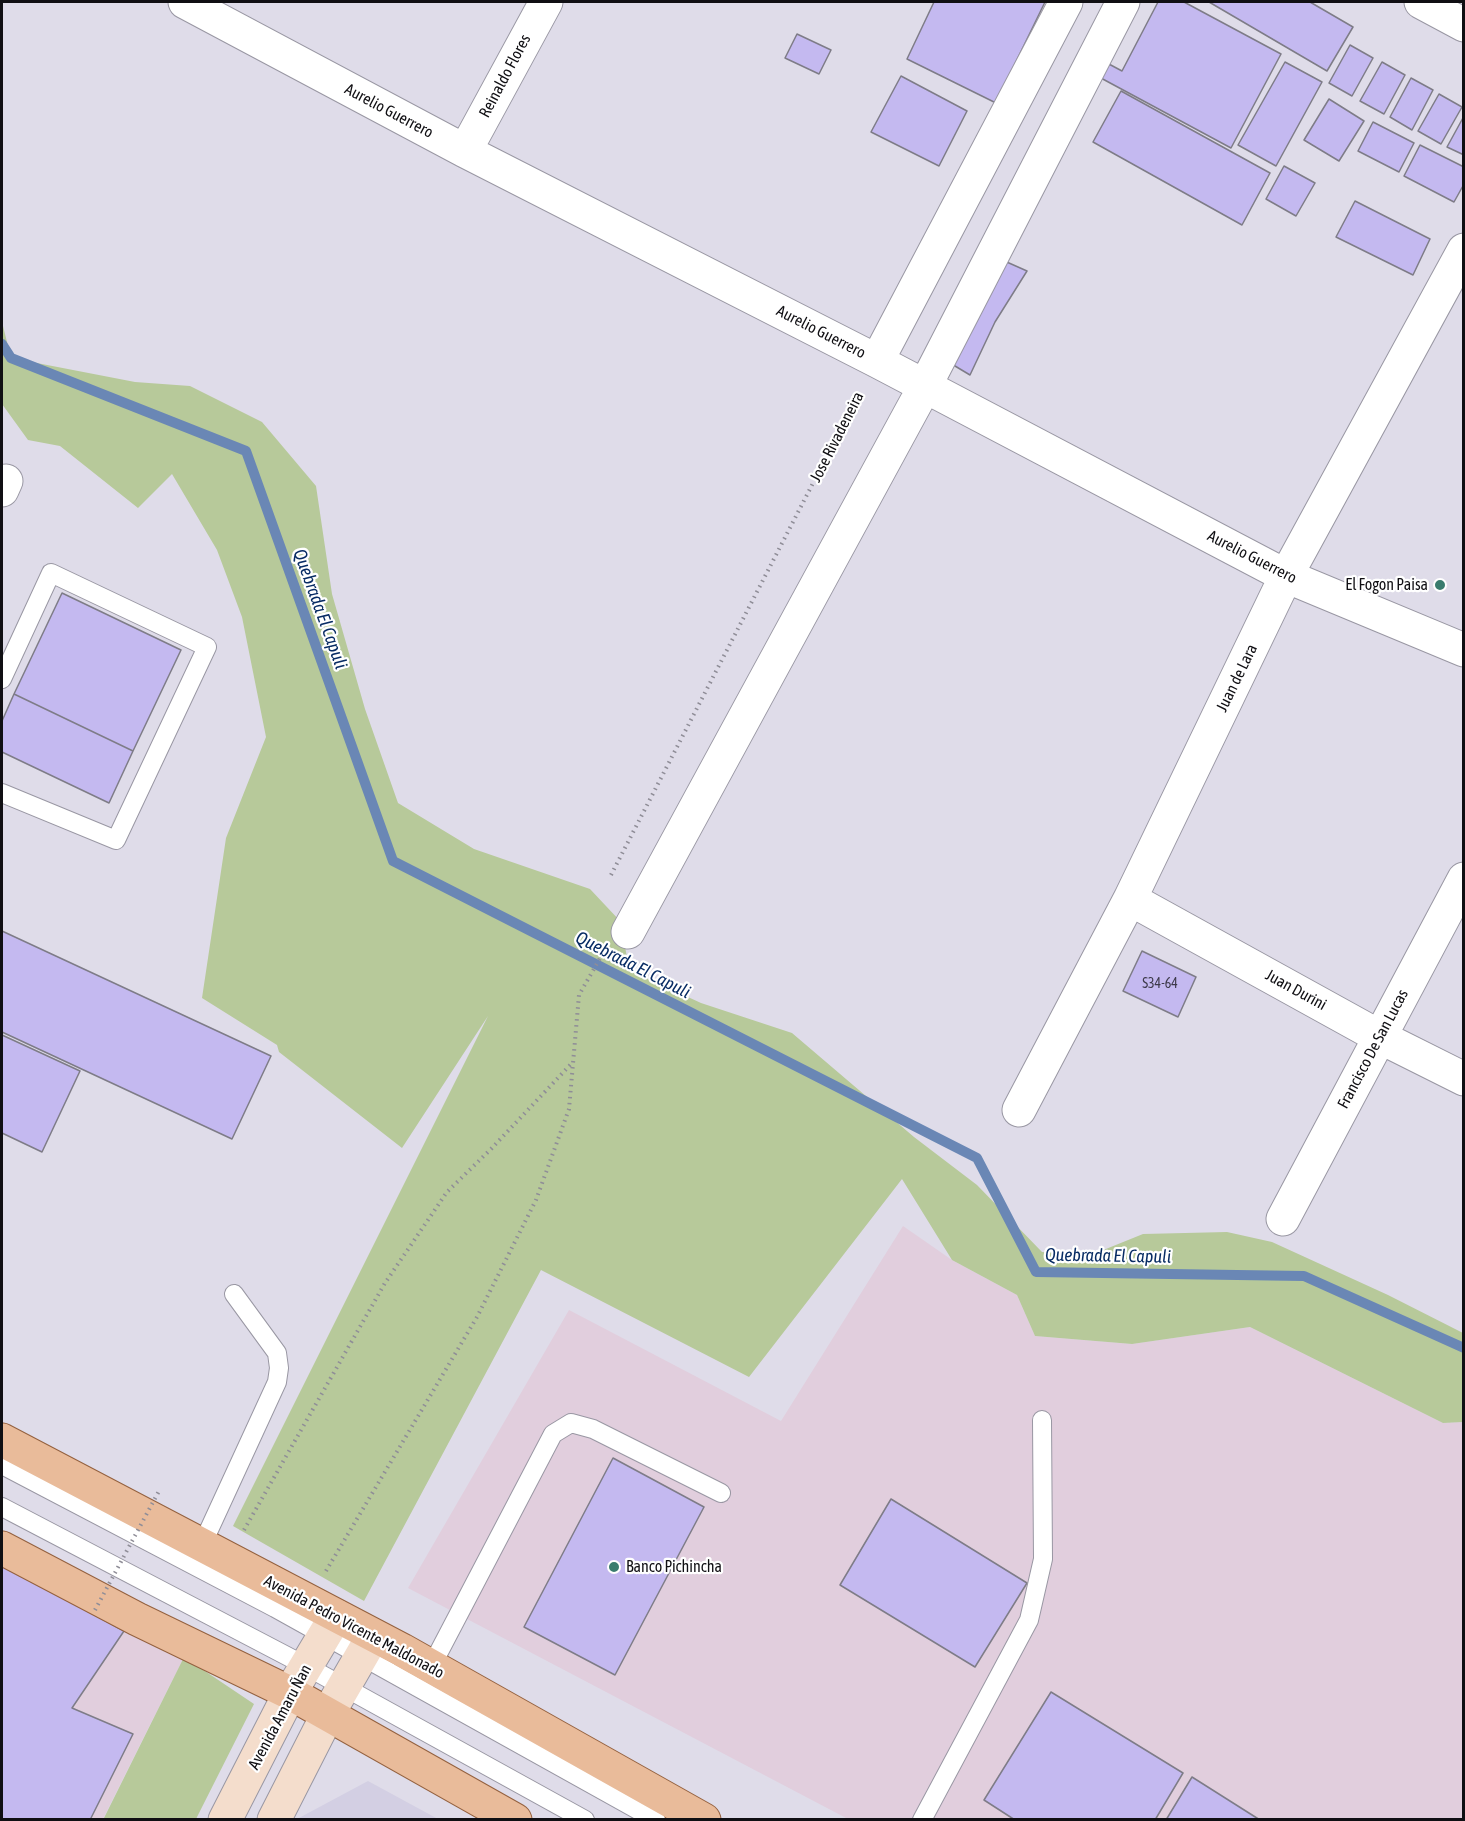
<!DOCTYPE html>
<meta charset="utf-8">
<style>
body{margin:0}
#map{position:relative;width:1465px;height:1821px;overflow:hidden;background:#dfdce9;font-family:"Asap Condensed",sans-serif}
canvas{display:block}
.frame{position:absolute;inset:0;border:3px solid #100f13;pointer-events:none}
</style>
<div id="map">
<canvas width="1465" height="1821"></canvas>
<div class="frame"></div>
</div>
<script>
const ctx = document.querySelector('canvas').getContext('2d');
ctx.lineJoin = 'round';
function paint(path, color) { ctx.fillStyle = color; ctx.fill(path, 'evenodd'); }
const toPath = rows => new Path2D(rows.map(r => 'M' + r).join(''));
function strokePath(path, color, width, dash) { ctx.strokeStyle = color; ctx.lineWidth = width; ctx.lineCap = dash ? 'butt' : 'round'; ctx.setLineDash(dash || []); ctx.stroke(path); }
function drawText(font, color, halo, rows, align = 'center') {
  ctx.font = font + ' "Asap Condensed",sans-serif'; ctx.lineWidth = 4.5; ctx.setLineDash([]); ctx.textBaseline = 'middle'; ctx.strokeStyle = halo; ctx.fillStyle = color; for (const [text, x, y, turn = 0] of rows) {
    ctx.save(); ctx.translate(x, y); ctx.rotate((+turn || 0) * Math.PI / 180); ctx.textAlign = isNaN(turn) ? turn : align; if (halo) ctx.strokeText(text, 0, 0); ctx.fillText(text, 0, 0); ctx.restore();
  }
}
const built = toPath([
 [368,1781,438,1819,297,1819]
]);
const industrial = toPath([
 [903,1226,952,1260,1017,1295,1035,1336,1132,1344,1250,1327,1443,1423,1463,1422,1463,1819,848,1819,408,1588,569,1310,781,1421],
 [2,1556,184,1657,103,1819,2,1819]
]);
const green = toPath([
 [2,322,11,358,135,382,190,386,262,422,316,486,332,594,365,709,398,803,474,849,590,889,621,922,629,970,701,1003,792,1033,914,1137,977,1185,1042,1252,1091,1255,1143,1234,1227,1232,1272,1242,1388,1295,1463,1333,1463,1422,1443,1423,1250,1327,1132,1344,1035,1336,1017,1295,952,1260,902,1179,749,1377,541,1270,364,1601,233,1526,488,1016,402,1148,279,1052,277,1045,202,998,226,838,266,737,242,617,217,550,172,474,138,508,60,446,28,440,2,404],
 [184,1657,254,1704,196,1819,103,1820]
]);
const stream = toPath([
 [2,344,11,358,246,451,393,861,977,1158,1036,1272,1304,1276,1464,1348]
]);
const building = toPath([
 [934,2,1045,2,996,103,907,59,934,2],
 [1158,2,1184,2,1281,54,1231,148,1099,77,1107,63,1122,71,1158,2],
 [1209,2,1310,2,1353,27,1327,71,1209,2],
 [797,34,831,50,819,74,785,58,797,34],
 [1350,45,1373,58,1352,96,1329,83,1350,45],
 [1285,62,1322,82,1276,166,1238,145,1285,62],
 [1382,62,1405,75,1384,114,1360,101,1382,62],
 [901,76,967,111,939,166,871,132,901,76],
 [1411,78,1433,90,1412,130,1390,117,1411,78],
 [1121,91,1270,173,1242,225,1093,142,1121,91],
 [1439,94,1462,107,1441,144,1418,131,1439,94],
 [1329,99,1364,121,1339,161,1304,140,1329,99],
 [1464,116,1464,155,1447,147,1464,116],
 [1373,122,1414,143,1399,172,1358,151,1373,122],
 [1420,145,1464,167,1464,184,1454,202,1404,176,1420,145],
 [1284,166,1315,183,1296,216,1266,199,1284,166],
 [1355,201,1430,239,1413,275,1336,237,1355,201],
 [1000,259,1027,271,995,322,970,375,945,360,1000,259],
 [62,593,181,650,133,751,14,694,62,593],
 [14,694,133,751,109,803,2,752,2,721,14,694],
 [2,931,271,1056,232,1139,2,1032,2,931],
 [1142,951,1196,977,1178,1017,1123,991,1142,951],
 [2,1035,80,1071,42,1152,2,1133,2,1035],
 [613,1458,704,1507,615,1675,524,1627,613,1458],
 [891,1499,1027,1583,975,1667,840,1585,891,1499],
 [2,1564,124,1631,72,1708,133,1734,90,1820,2,1820,2,1564],
 [1051,1692,1183,1773,1155,1820,1015,1820,984,1800,1051,1692],
 [1192,1777,1260,1820,1166,1820,1192,1777]
]);
const path = toPath([
 [611,875,861,390],
 [244,1530,385,1283,447,1192,492,1148,572,1063],
 [326,1571,477,1317,536,1200,569,1109,579,995,603,953]
]);
const service = toPath([
 [2,679,51,573,207,647,116,840,2,793],
 [2,1465,275,1608,656,1820],
 [2,1507,306,1666,585,1820],
 [202,1545,277,1382,279,1368,277,1353,234,1294],
 [431,1667,553,1434,571,1423,593,1429,721,1493],
 [922,1820,1029,1620,1043,1559,1042,1420]
]);
const minor = toPath([
 [185,2,465,151,877,361,1286,576,1464,650],
 [1421,2,1464,25],
 [465,151,546,2],
 [877,361,1066,2],
 [2,490,6,481],
 [1130,899,1380,1037,1464,1079],
 [628,932,925,386,1123,2],
 [1019,1110,1130,899,1286,576,1464,250],
 [1283,1219,1464,879]
]);
const secondary = toPath([
 [225,1820,290,1693,336,1616],
 [274,1820,328,1714,373,1636]
]);
const primary = toPath([
 [2,1440,402,1650,704,1820],
 [2,1548,137,1619,290,1693,515,1820]
]);
const pathBridge = toPath([
 [95,1610,159,1491]
]);
const markers = [
 [1440,585,6,"#397c6e"],
 [614,1567,6,"#397c6e"]
];
const numberNames = [
 ["S34-64",1160,984]
];
const streetNames = [
 ["Reinaldo Flores",505,76,-62],
 ["Aurelio Guerrero",389,111,28],
 ["Aurelio Guerrero",821,332,27],
 ["Jose Rivadeneira",837,437,-63],
 ["Aurelio Guerrero",1252,557,27],
 ["Juan de Lara",1237,678,-64],
 ["Juan Durini",1296,990,29],
 ["Francisco De San Lucas",1373,1049,-62],
 ["Avenida Pedro Vicente Maldonado",354,1627,28],
 ["Avenida Amaru Ñan",280,1717,-62]
];
const poiNames = [
 ["El Fogon Paisa",1428,585],
 ["Banco Pichincha",626,1567,"left"]
];
const waterNames = [
 ["Quebrada El Capuli",320,609,70],
 ["Quebrada El Capuli",633,965,27],
 ["Quebrada El Capuli",1108,1256,1]
];
paint(built, '#d3cfe3');
paint(industrial, '#e1cedd');
paint(green, '#b7c99a');
strokePath(stream, '#6a87b5', 10);
paint(building, '#c4b9f0');
strokePath(building, '#7e7c87', 1.5);
strokePath(service, '#9997a3', 20);
strokePath(minor, '#9997a3', 35);
strokePath(secondary, '#9997a3', 35);
strokePath(primary, '#94613f', 35);
strokePath(path, '#8f8d97', 4, [1.5, 4.5]);
strokePath(service, '#fff', 18);
strokePath(minor, '#fff', 33);
strokePath(secondary, '#f4ddcc', 33);
strokePath(primary, '#e9bb9a', 33);
strokePath(pathBridge, '#8f8d97', 4, [1.5, 4.5]);
for (const [x, y, r, color] of markers) { const dot = new Path2D(); dot.arc(x, y, r, 0, 2 * Math.PI); ctx.fillStyle = color; ctx.fill(dot); strokePath(dot, '#fff', 2); }
drawText('14px', '#3d3a4a', null, numberNames);
drawText('16px', '#100f13', '#fff', streetNames);
drawText('16px', '#100f13', '#fff', poiNames, 'right');
drawText('italic 18px', '#082c64', '#fff', waterNames);
</script>
